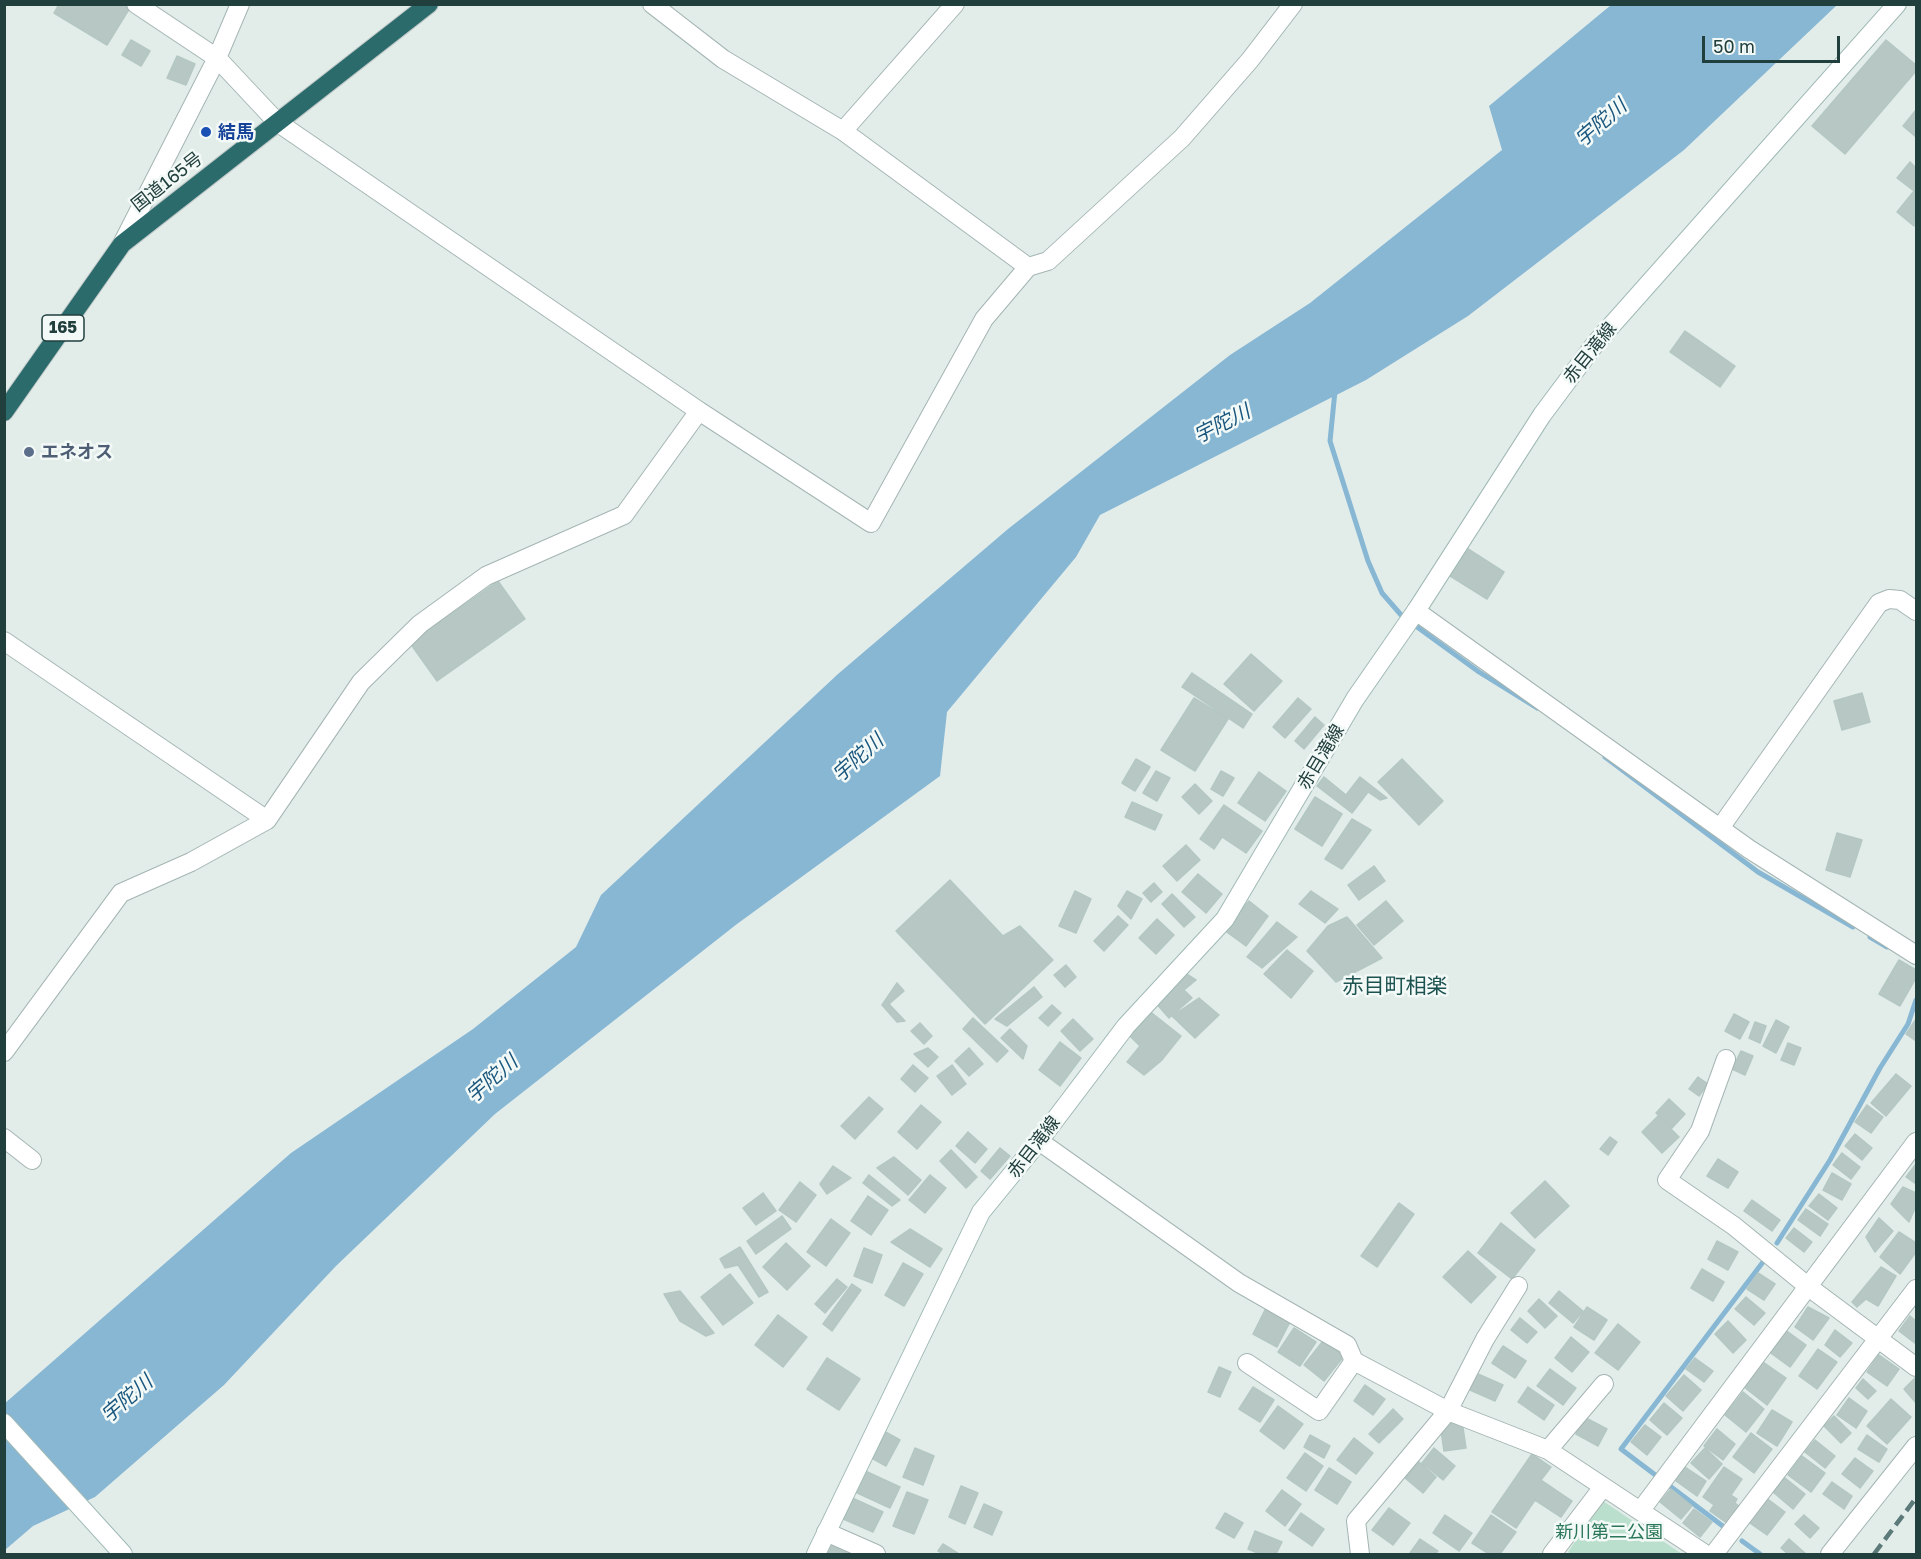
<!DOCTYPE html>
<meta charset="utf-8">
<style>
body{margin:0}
#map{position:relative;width:1921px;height:1559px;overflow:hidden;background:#e2edea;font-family:"Golos Text",sans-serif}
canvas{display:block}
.frame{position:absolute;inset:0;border:6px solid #213f3d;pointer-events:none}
.scale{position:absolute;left:1702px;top:36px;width:138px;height:27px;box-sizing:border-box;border:3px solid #213f3d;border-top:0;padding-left:8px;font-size:18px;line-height:21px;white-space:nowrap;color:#213f3d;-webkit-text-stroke:4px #f3f9f7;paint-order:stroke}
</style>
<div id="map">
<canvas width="1921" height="1559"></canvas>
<div class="frame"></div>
<div class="scale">50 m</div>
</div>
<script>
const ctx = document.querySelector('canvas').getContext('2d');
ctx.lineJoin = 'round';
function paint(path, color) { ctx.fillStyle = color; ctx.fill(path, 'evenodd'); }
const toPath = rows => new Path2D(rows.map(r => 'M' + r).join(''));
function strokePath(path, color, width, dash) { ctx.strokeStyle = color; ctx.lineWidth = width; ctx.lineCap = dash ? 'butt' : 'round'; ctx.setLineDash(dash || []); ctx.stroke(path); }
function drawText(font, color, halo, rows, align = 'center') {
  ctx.font = font + ' "Golos Text","Noto Sans JP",sans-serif'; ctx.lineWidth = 5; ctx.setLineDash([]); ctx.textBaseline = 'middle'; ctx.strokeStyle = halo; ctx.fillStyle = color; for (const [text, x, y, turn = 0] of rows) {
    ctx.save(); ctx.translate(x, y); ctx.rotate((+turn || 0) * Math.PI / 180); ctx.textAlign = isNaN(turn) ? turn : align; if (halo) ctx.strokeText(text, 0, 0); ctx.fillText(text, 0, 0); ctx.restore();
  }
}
const green = toPath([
 [1603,1501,1682,1554,1571,1554,1568,1552]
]);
const water = toPath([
 [1611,5,1837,5,1684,150,1468,316,1366,380,1100,515,1076,557,947,712,940,776,737,924,495,1114,336,1266,224,1385,95,1497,33,1526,5,1550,4,1404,291,1153,473,1029,576,947,601,895,838,674,1008,529,1230,355,1310,303,1502,150,1489,106]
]);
const stream = toPath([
 [1335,391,1330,441,1368,561,1382,593,1402,616,1479,672,1537,708],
 [1605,757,1758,872,1853,927],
 [1870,937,1887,947],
 [1777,1243,1830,1160,1880,1068,1908,1024,1916,1000],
 [1724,1527,1621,1449,1763,1262],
 [1742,1541,1760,1554]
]);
const building = toPath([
 [59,4,129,4,131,6,107,45,54,13,59,4],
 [131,40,150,51,141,66,122,55,131,40],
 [1886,40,1916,65,1916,71,1845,154,1812,126,1886,40],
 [177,56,195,64,186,85,167,78,177,56],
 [1916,110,1916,137,1903,126,1916,110],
 [1910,162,1916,168,1914,226,1897,212,1914,191,1897,178,1910,162],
 [1685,331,1735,366,1720,387,1670,352,1685,331],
 [1465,547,1504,572,1487,599,1447,574,1465,547],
 [498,581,525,619,437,681,410,643,498,581],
 [1251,654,1282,681,1254,711,1224,684,1251,654],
 [1192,673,1252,714,1243,728,1182,687,1192,673],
 [1862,693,1870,722,1842,730,1834,701,1862,693],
 [1194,698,1228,719,1195,771,1161,750,1194,698],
 [1298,698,1311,709,1285,738,1273,727,1298,698],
 [1315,717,1324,725,1304,749,1295,741,1315,717],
 [1136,759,1150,767,1135,791,1122,783,1136,759],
 [1402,759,1443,801,1419,825,1378,782,1402,759],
 [1156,771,1170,778,1157,801,1143,793,1156,771],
 [1221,771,1234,778,1223,796,1211,789,1221,771],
 [1259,772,1286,791,1265,821,1238,803,1259,772],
 [1324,777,1346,795,1360,777,1387,798,1380,800,1368,792,1352,813,1317,786,1324,777],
 [1195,784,1212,801,1199,814,1182,797,1195,784],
 [1315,797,1342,814,1322,846,1295,829,1315,797],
 [1132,802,1162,815,1155,830,1125,817,1132,802],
 [1224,805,1262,831,1246,853,1222,837,1214,849,1200,839,1224,805],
 [1352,819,1371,830,1342,869,1325,859,1352,819],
 [1837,833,1862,840,1850,877,1826,870,1837,833],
 [1186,845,1200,860,1177,881,1163,866,1186,845],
 [1374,866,1385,881,1359,900,1348,885,1374,866],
 [1198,874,1222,894,1206,913,1182,892,1198,874],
 [950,880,1003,936,1020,926,1053,960,985,1024,896,931,950,880],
 [1154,883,1162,892,1151,902,1143,893,1154,883],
 [1075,891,1091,899,1076,933,1059,926,1075,891],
 [1127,891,1142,899,1131,919,1118,906,1127,891],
 [1311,891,1338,909,1325,923,1299,904,1311,891],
 [1172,894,1195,917,1184,927,1162,904,1172,894],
 [1249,901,1268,916,1246,946,1224,930,1249,901],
 [1386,901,1403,921,1374,945,1357,925,1386,901],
 [1118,916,1128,925,1104,951,1094,941,1118,916],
 [1347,917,1382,958,1336,982,1307,951,1328,926,1347,917],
 [1157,919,1174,935,1156,954,1139,938,1157,919],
 [1277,922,1297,937,1262,968,1247,957,1277,922],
 [1287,950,1313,971,1291,998,1264,974,1287,950],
 [1899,960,1916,970,1916,978,1900,1006,1879,994,1899,960],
 [1066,965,1076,977,1065,987,1054,975,1066,965],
 [1185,973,1196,980,1184,990,1192,998,1169,1018,1154,1001,1185,973],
 [897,983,904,991,889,1004,905,1021,897,1022,882,1005,897,983],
 [1034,987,1042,997,1007,1026,995,1019,1034,987],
 [1199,998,1219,1015,1195,1038,1172,1016,1199,998],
 [1052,1005,1061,1013,1048,1026,1039,1018,1052,1005],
 [1148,1010,1181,1036,1161,1061,1144,1075,1127,1062,1140,1046,1129,1035,1148,1010],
 [1734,1014,1749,1022,1740,1039,1725,1031,1734,1014],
 [973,1018,1008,1051,997,1062,963,1029,973,1018],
 [1073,1019,1093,1039,1080,1051,1061,1031,1073,1019],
 [1916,1019,1916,1041,1906,1034,1916,1019],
 [1776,1020,1789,1027,1776,1053,1763,1046,1776,1020],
 [1755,1022,1766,1026,1760,1043,1749,1038,1755,1022],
 [920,1023,932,1036,924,1044,911,1031,920,1023],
 [1010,1029,1027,1046,1023,1059,1001,1038,1010,1029],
 [1060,1042,1081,1058,1060,1086,1039,1070,1060,1042],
 [1788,1043,1801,1048,1794,1065,1781,1060,1788,1043],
 [928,1048,938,1057,928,1067,914,1054,928,1048],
 [969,1048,983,1064,969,1076,955,1061,969,1048],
 [1741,1051,1753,1056,1745,1075,1732,1069,1741,1051],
 [913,1065,928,1078,915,1092,901,1079,913,1065],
 [952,1065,966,1084,952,1095,937,1076,952,1065],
 [1896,1074,1911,1086,1886,1116,1871,1103,1896,1074],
 [1698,1077,1708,1084,1699,1096,1689,1089,1698,1077],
 [869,1097,883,1109,855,1139,841,1126,869,1097],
 [1669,1099,1685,1114,1672,1128,1656,1113,1669,1099],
 [921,1105,941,1122,917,1149,898,1132,921,1105],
 [1867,1105,1883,1117,1871,1133,1855,1122,1867,1105],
 [1658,1116,1679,1137,1662,1153,1642,1132,1658,1116],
 [968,1132,987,1149,975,1163,956,1146,968,1132],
 [1855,1134,1872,1148,1862,1160,1845,1146,1855,1134],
 [1610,1137,1617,1142,1608,1155,1600,1149,1610,1137],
 [1000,1148,1010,1156,990,1179,981,1171,1000,1148],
 [951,1150,977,1177,966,1188,940,1161,951,1150],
 [1842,1153,1860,1167,1851,1179,1833,1165,1842,1153],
 [894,1157,921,1180,908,1195,877,1168,894,1157],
 [1718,1159,1738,1172,1728,1188,1707,1176,1718,1159],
 [1916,1164,1916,1184,1906,1177,1916,1164],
 [833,1166,851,1178,827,1194,820,1184,833,1166],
 [1832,1173,1851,1184,1842,1200,1823,1190,1832,1173],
 [869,1175,900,1200,892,1206,863,1183,869,1175],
 [930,1175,946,1188,925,1213,909,1200,930,1175],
 [1545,1181,1569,1206,1535,1238,1511,1213,1545,1181],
 [800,1182,816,1195,796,1222,779,1210,800,1182],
 [1903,1187,1916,1193,1916,1206,1909,1222,1891,1204,1903,1187],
 [763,1193,776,1211,756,1225,743,1208,763,1193],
 [1819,1194,1837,1208,1828,1220,1809,1206,1819,1194],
 [868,1196,888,1210,871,1235,851,1221,868,1196],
 [1752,1200,1780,1220,1772,1231,1744,1211,1752,1200],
 [1399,1203,1414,1214,1377,1267,1361,1256,1399,1203],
 [1806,1209,1828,1224,1820,1236,1798,1220,1806,1209],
 [782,1216,791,1229,756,1254,747,1241,782,1216],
 [1879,1218,1893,1231,1875,1252,1866,1237,1879,1218],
 [831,1219,850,1233,826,1266,807,1252,831,1219],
 [1501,1223,1535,1250,1512,1279,1478,1253,1501,1223],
 [1794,1228,1812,1242,1804,1252,1786,1238,1794,1228],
 [910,1229,942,1249,930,1267,891,1242,910,1229],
 [1899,1232,1916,1243,1916,1252,1900,1274,1880,1257,1899,1232],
 [1717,1241,1738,1252,1728,1270,1708,1259,1717,1241],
 [786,1243,810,1266,787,1290,763,1267,786,1243],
 [740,1247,768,1292,759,1297,738,1265,725,1268,720,1259,740,1247],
 [864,1248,882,1255,872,1283,854,1276,864,1248],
 [1468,1251,1496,1277,1471,1303,1443,1277,1468,1251],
 [903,1263,923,1274,904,1306,885,1295,903,1263],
 [1881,1267,1896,1276,1878,1306,1866,1299,1857,1307,1852,1302,1881,1267],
 [1702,1269,1724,1282,1713,1301,1691,1288,1702,1269],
 [1758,1273,1775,1284,1764,1300,1747,1289,1758,1273],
 [730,1274,753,1303,723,1325,701,1297,730,1274],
 [837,1279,847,1287,825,1313,815,1304,837,1279],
 [852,1284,861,1290,832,1331,823,1324,852,1284],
 [680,1291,714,1333,706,1336,680,1321,664,1294,680,1291],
 [1559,1291,1583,1311,1573,1323,1549,1303,1559,1291],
 [1746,1297,1765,1313,1754,1325,1735,1309,1746,1297],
 [1539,1299,1557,1316,1545,1328,1528,1311,1539,1299],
 [1587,1307,1607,1320,1594,1340,1574,1327,1587,1307],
 [1808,1307,1829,1318,1813,1340,1795,1327,1808,1307],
 [1266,1308,1291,1320,1277,1347,1253,1334,1266,1308],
 [778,1315,807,1337,783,1367,755,1345,778,1315],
 [1910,1316,1916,1321,1916,1344,1899,1331,1910,1316],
 [1520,1318,1537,1332,1527,1343,1511,1330,1520,1318],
 [1728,1321,1746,1340,1733,1353,1715,1334,1728,1321],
 [1618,1324,1640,1342,1618,1370,1595,1353,1618,1324],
 [1294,1328,1316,1342,1300,1366,1278,1352,1294,1328],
 [1784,1329,1806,1345,1790,1367,1768,1351,1784,1329],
 [1835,1330,1852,1343,1840,1357,1825,1345,1835,1330],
 [1571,1337,1589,1352,1572,1372,1555,1358,1571,1337],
 [1323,1341,1344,1356,1324,1381,1304,1365,1323,1341],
 [1503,1346,1526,1361,1515,1378,1492,1363,1503,1346],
 [1818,1349,1837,1362,1817,1389,1799,1376,1818,1349],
 [1879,1355,1899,1369,1887,1386,1867,1372,1879,1355],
 [827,1358,860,1379,839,1410,807,1389,827,1358],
 [1695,1358,1713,1371,1704,1382,1686,1369,1695,1358],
 [1763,1362,1786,1378,1767,1405,1744,1387,1763,1362],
 [1219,1367,1231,1372,1220,1397,1208,1392,1219,1367],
 [1550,1369,1576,1388,1563,1405,1537,1386,1550,1369],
 [1478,1374,1503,1385,1495,1401,1470,1390,1478,1374],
 [1684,1375,1701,1390,1683,1411,1666,1396,1684,1375],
 [1916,1377,1916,1403,1904,1389,1916,1377],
 [1863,1379,1876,1391,1868,1399,1856,1388,1863,1379],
 [1365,1385,1385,1399,1373,1415,1354,1401,1365,1385],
 [1253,1387,1274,1400,1260,1422,1239,1409,1253,1387],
 [1528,1387,1554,1405,1544,1420,1518,1402,1528,1387],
 [1743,1392,1764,1409,1746,1432,1725,1415,1743,1392],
 [1849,1398,1867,1411,1856,1428,1837,1415,1849,1398],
 [1891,1399,1911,1417,1887,1444,1867,1426,1891,1399],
 [1664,1403,1682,1418,1667,1435,1650,1420,1664,1403],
 [1278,1406,1303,1424,1284,1449,1260,1431,1278,1406],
 [1393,1409,1403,1419,1379,1443,1369,1434,1393,1409],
 [1772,1410,1792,1422,1777,1446,1757,1433,1772,1410],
 [1834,1416,1851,1433,1841,1443,1824,1426,1834,1416],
 [1584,1417,1607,1429,1598,1446,1576,1434,1584,1417],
 [1462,1421,1466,1448,1444,1451,1440,1424,1462,1421],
 [1645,1425,1661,1437,1647,1455,1631,1442,1645,1425],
 [1717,1429,1735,1444,1723,1460,1704,1446,1717,1429],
 [882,1430,900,1440,886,1466,868,1456,882,1430],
 [1751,1433,1772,1449,1754,1473,1733,1457,1751,1433],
 [1310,1435,1330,1446,1324,1458,1304,1447,1310,1435],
 [1867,1435,1887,1449,1879,1462,1858,1449,1867,1435],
 [1354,1438,1373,1453,1356,1474,1337,1460,1354,1438],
 [1815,1440,1835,1456,1825,1468,1805,1452,1815,1440],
 [915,1448,934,1456,923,1485,903,1477,915,1448],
 [1434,1448,1455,1466,1443,1480,1422,1463,1434,1448],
 [1705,1448,1722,1464,1709,1479,1691,1463,1705,1448],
 [1305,1453,1323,1466,1306,1491,1287,1478,1305,1453],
 [1532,1454,1551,1467,1541,1480,1572,1501,1561,1517,1535,1500,1516,1528,1492,1512,1532,1454],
 [1802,1456,1825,1473,1811,1492,1788,1475,1802,1456],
 [1855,1458,1873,1471,1860,1488,1842,1474,1855,1458],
 [1419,1462,1436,1477,1423,1493,1405,1478,1419,1462],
 [1685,1467,1706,1481,1697,1496,1676,1481,1685,1467],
 [1724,1467,1742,1479,1731,1495,1737,1499,1735,1503,1740,1507,1728,1524,1710,1511,1714,1505,1703,1497,1724,1467],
 [1329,1468,1351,1482,1337,1504,1315,1490,1329,1468],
 [863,1470,900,1487,890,1508,853,1491,863,1470],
 [1785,1478,1805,1494,1793,1509,1773,1492,1785,1478],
 [1832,1482,1852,1496,1844,1509,1823,1494,1832,1482],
 [961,1486,978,1493,965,1524,949,1517,961,1486],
 [1671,1489,1692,1506,1681,1519,1660,1502,1671,1489],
 [1282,1490,1301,1504,1285,1526,1266,1511,1282,1490],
 [907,1492,928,1500,914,1534,893,1526,907,1492],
 [850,1497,883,1512,873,1532,841,1518,850,1497],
 [1765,1497,1785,1512,1767,1535,1747,1521,1765,1497],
 [984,1504,1002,1512,992,1535,974,1527,984,1504],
 [1389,1508,1410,1523,1393,1545,1372,1530,1389,1508],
 [1694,1509,1712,1522,1700,1537,1683,1523,1694,1509],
 [1225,1513,1243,1523,1234,1538,1216,1528,1225,1513],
 [1301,1513,1324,1529,1312,1546,1289,1530,1301,1513],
 [1445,1515,1472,1533,1459,1551,1433,1533,1445,1515],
 [1491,1515,1516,1532,1500,1554,1489,1554,1472,1543,1491,1515],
 [1804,1515,1819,1528,1810,1538,1795,1524,1804,1515],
 [1255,1531,1282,1542,1276,1554,1260,1554,1248,1549,1255,1531],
 [1420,1539,1438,1551,1435,1554,1410,1553,1420,1539],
 [1789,1539,1806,1554,1788,1554,1781,1548,1789,1539],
 [825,1540,861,1554,833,1554,821,1551,825,1540],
 [943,1544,959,1554,944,1554,938,1551,943,1544]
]);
const street = toPath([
 [136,4,217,58,277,122,699,411,871,523,984,319,1028,267,1048,261,1182,138,1250,60,1293,4],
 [652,4,723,59,843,131,1028,267],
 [843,131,955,4],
 [122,244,217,58,240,4],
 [1416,611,1749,849,1916,955],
 [4,641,267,820],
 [1720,828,1879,603,1889,599,1900,600,1916,611],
 [4,1052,121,893,191,862,267,820,361,682,420,624,486,576,624,515,699,411],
 [1726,1059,1700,1131,1667,1180,1734,1226,1810,1288,1916,1367],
 [4,1138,32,1160],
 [1039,1141,1239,1283,1347,1345,1354,1361,1448,1411,1548,1450,1705,1554],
 [1247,1363,1319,1411,1354,1361],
 [1548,1450,1604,1384],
 [1641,1510,1916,1142],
 [826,1532,876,1554],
 [1360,1554,1356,1521,1448,1411,1485,1339,1518,1286],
 [1552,1554,1603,1487],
 [1714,1554,1916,1289],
 [1830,1554,1916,1446]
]);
const secondary = toPath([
 [4,1423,123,1554],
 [816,1554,981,1212,1039,1141,1126,1026,1225,919,1355,699,1416,611,1542,415,1595,344,1897,4]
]);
const highway = toPath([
 [4,412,122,244,429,4]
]);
const rail = toPath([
 [1874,1554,1916,1498]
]);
const markers = [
 [206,132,6,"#1a4fb4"],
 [29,452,6,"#5c6f8a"]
];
const shields = [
 [63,328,42]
];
const shieldNames = [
 ["165",63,328]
];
const transitNames = [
 ["結馬",218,132]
];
const streetNames = [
 ["国道165号",167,182,-38],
 ["赤目滝線",1590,353,-51],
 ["赤目滝線",1321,757,-59],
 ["赤目滝線",1034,1147,-52]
];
const serviceNames = [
 ["エネオス",41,452]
];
const parkNames = [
 ["新川第二公園",1609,1532]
];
const waterNames = [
 ["宇陀川",1601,123,-41],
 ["宇陀川",1222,424,-27],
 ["宇陀川",858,758,-42],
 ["宇陀川",492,1079,-41],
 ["宇陀川",127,1399,-41]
];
const quarterNames = [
 ["赤目町相楽",1395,986]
];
paint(green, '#badfcc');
paint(water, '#88b7d4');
strokePath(stream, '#88b7d4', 5);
paint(building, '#b7c8c4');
strokePath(building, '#b4c7c3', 1.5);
strokePath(street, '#a4b5b3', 20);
strokePath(secondary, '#a0b9b5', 20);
strokePath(highway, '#c1c9c9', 20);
strokePath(street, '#fff', 18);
strokePath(secondary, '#fff', 18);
strokePath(highway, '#2c6b6c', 18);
strokePath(rail, '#5c7a79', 4.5, [12, 6]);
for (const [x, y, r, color] of markers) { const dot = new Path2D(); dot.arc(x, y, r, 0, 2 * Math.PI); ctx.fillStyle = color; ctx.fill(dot); strokePath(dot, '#f3f9f7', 2); }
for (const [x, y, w] of shields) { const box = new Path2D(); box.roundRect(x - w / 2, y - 13, w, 26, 4.5); ctx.fillStyle = '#f3f9f7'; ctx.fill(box); strokePath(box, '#213f3d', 1.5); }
drawText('bold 16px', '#213f3d', null, shieldNames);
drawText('bold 18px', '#164399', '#f3f9f7', transitNames, 'left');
drawText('18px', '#213f3d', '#f3f9f7', streetNames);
drawText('bold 18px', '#4e5e75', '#f3f9f7', serviceNames, 'left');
drawText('18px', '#2a7759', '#f3f9f7', parkNames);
drawText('italic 20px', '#19567d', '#f3f9f7', waterNames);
drawText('21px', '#1c5250', '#f3f9f7', quarterNames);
</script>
